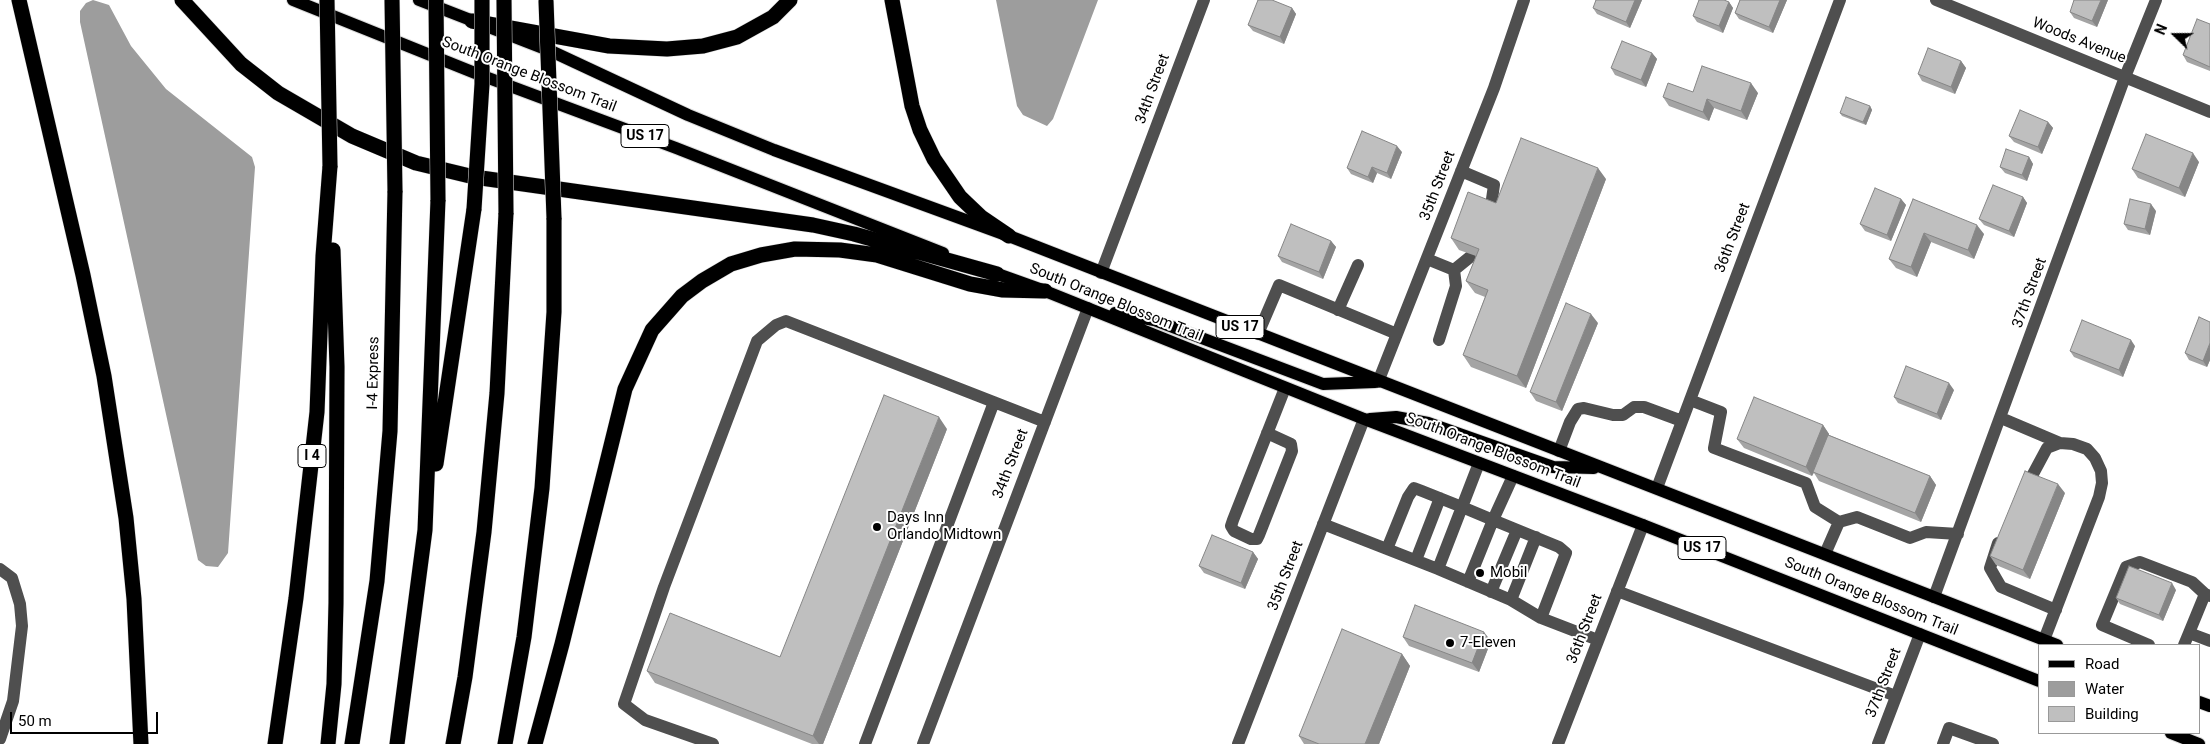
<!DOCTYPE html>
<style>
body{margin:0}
#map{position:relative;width:2210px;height:744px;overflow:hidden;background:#fff;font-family:Roboto,sans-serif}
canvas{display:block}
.legend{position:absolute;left:2038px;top:644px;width:162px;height:90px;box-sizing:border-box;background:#fff;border:1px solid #999;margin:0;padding:6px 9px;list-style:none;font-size:15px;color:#000}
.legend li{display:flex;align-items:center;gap:10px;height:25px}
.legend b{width:25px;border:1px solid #999}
.north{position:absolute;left:2150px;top:10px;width:50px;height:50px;-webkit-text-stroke:4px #fff;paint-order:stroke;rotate:292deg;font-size:14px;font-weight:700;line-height:20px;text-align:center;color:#000}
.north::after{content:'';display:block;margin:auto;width:18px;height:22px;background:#000;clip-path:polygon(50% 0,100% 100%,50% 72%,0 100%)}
.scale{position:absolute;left:10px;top:712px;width:148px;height:22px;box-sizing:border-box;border:2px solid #000;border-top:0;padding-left:6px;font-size:15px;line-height:18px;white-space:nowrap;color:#000;-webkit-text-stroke:4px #fff;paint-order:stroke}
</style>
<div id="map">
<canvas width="2210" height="744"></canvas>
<ul class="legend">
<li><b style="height:6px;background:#000"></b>Road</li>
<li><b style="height:14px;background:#9d9d9d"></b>Water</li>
<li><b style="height:14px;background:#bfbfbf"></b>Building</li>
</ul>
<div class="north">N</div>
<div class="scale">50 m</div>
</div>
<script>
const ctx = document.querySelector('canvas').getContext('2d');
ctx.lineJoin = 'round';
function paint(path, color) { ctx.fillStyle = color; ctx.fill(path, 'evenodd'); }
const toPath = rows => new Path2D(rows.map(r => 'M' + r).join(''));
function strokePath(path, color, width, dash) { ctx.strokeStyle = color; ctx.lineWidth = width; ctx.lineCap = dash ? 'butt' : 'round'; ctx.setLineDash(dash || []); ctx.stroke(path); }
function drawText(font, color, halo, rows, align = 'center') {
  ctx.font = font + ' Roboto,sans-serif'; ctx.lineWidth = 4; ctx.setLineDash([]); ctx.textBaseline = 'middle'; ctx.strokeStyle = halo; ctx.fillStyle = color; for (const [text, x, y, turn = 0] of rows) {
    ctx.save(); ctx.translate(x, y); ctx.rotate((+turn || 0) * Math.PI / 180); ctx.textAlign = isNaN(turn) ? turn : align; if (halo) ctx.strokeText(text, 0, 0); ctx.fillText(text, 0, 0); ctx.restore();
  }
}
const water = toPath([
 [93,0,109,5,131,46,166,89,252,157,255,167,228,553,218,567,206,566,198,560,80,22,80,11,86,3],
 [996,0,1098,0,1053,119,1047,126,1023,115,1017,106]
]);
const minor = toPath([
 [1936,0,2210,112],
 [1461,171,1494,185,1491,206],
 [1427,259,1454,270,1456,286,1439,340],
 [1454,270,1470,257],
 [1101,273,1204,0],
 [1338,310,1358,265],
 [1258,334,1279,285,1397,334],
 [1378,382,1494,88,1524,0],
 [1690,400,1721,412,1714,448,1806,483,1815,507,1839,522],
 [2001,418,2060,443,2073,444,2087,449,2095,458,2101,471,2102,483,2099,497,2044,640],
 [1267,433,1291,444,1292,451,1259,535,1257,539,1251,539,1234,531,1231,526,1233,520,1285,388],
 [1559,451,1570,422,1578,409,1584,408,1613,415,1623,415,1634,407,1644,407,1682,421],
 [1479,463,1462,507,1493,520,1513,476],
 [1657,488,1840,0],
 [2025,489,2047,448,2060,443],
 [1323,524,1438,569,1511,600,1541,618,1598,640],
 [1998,543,1990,568,2001,587,2056,610],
 [1387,549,1408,497,1414,488,1422,491,1462,507,1438,569],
 [1825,554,1839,522,1857,517,1910,538,1926,532,1958,534],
 [1416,560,1440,498],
 [0,569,12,578,20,604,22,626,13,701,0,739],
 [1468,582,1493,520,1559,547,1566,553,1541,618],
 [1617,591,1896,696],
 [1491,592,1517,530],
 [2210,596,2205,594,2189,633,2210,641],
 [1934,597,2125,77,2156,0],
 [1511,600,1536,537],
 [2149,645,2102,625,2126,567,2140,562,2192,582,2205,594],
 [2184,645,2189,633],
 [713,744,645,720,624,704,664,587,757,341,776,325,786,321,1045,422],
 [865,744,994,402],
 [923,744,1088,308],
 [1238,744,1364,419],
 [1558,744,1643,525],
 [1878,744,1920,634],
 [1943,744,1949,728,1993,744]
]);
const major = toPath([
 [293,0,475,73,676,148,943,253],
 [419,0,553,52,688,115,774,150,1009,236,2057,645],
 [989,271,1045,291,1364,419,1643,525,2039,681],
 [1115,313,1154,320,1323,384,1375,382],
 [1370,419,1396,417,1428,423,1553,467,1594,468],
 [2199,702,2210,706],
 [2171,733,2199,744]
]);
const highway = toPath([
 [19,0,83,275,104,376,126,518,134,599,141,744],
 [182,0,241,64,278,93,352,136,416,163,474,177,813,225,854,234,997,274],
 [892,0,912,106,920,130,934,159,960,197,981,217,1009,236],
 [472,21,609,46,667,49,703,46,737,37,773,17,790,0],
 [436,464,474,209],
 [275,744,296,598,317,412,323,256,330,166],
 [328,744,334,684,336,603,337,367,333,250],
 [352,744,377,581,390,431,395,191],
 [397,744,425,530,438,200],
 [453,744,465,677,484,532,497,393,506,213],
 [505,744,524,637,542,488,554,312,554,218],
 [535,744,562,644,625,389,652,330,682,296,702,281,731,264,761,255,795,249,840,250,877,255,970,284,1003,290,1045,291]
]);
const highwayBridge = toPath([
 [327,0,330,166],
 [392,0,395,191],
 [436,0,438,200],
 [504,0,506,213],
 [546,1,554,218],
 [474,209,482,84,482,0]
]);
const wall = toPath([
 [1642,0,1630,28,1597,14,1593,8],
 [1740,0,1787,0,1773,33,1739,19,1735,13],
 [2108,0,2097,27,2074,18,2070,12],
 [1729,2,1733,8,1723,33,1697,22,1693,16],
 [1292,8,1296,14,1284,44,1253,31,1248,25],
 [2210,24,2210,71,2187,62,2183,55],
 [1652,53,1657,59,1646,87,1615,75,1611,68],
 [1961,61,1966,68,1955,94,1922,81,1918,74],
 [1693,92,1758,93,1747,120,1714,108,1709,121,1669,106,1663,97],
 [1870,106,1872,110,1866,125,1842,116,1840,113],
 [2048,122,2053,128,2042,154,2014,142,2009,136],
 [1402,152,1391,179,1377,173,1373,183,1351,174,1347,168],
 [2029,157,2033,164,2027,181,2005,173,2000,167],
 [2199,162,2185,197,2138,178,2132,169],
 [1606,179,1526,388,1471,367,1463,355,1485,297,1475,293,1466,281,1476,256,1459,250,1451,238,1496,203],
 [2023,197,2027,203,2014,237,1984,225,1979,219],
 [1901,199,1906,205,1891,241,1865,231,1860,224],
 [1913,199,1984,234,1974,259,1931,242,1917,277,1896,268,1889,259],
 [2156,211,2150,235,2128,230,2124,224],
 [1331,241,1336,247,1323,279,1282,262,1278,256],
 [2210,322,2210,360,2207,367,2189,360,2185,353],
 [1598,323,1562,411,1536,401,1530,392],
 [2135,346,2123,377,2074,357,2070,351],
 [1954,390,1941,420,1898,403,1894,397],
 [1823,425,1829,434,1829,435,1930,476,1936,485,1921,522,1819,481,1814,473,1812,476,1744,448,1737,439],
 [947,429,823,744,812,744,655,683,647,671,780,657],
 [2065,493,2030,579,1996,565,1990,556],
 [1253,552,1258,559,1245,589,1204,573,1199,566],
 [2176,590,2163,621,2120,604,2116,598],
 [1403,637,1491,641,1479,672,1409,646],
 [1402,654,1410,666,1379,744,1304,744,1299,736]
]);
const shadedWall = toPath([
 [1635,0,1642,0,1630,28,1626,22],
 [1780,0,1787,0,1773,33,1769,27],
 [2101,0,2108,0,2097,27,2092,21],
 [1729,2,1733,8,1723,33,1719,26],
 [1292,8,1296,14,1284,44,1280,37],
 [1652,53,1657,59,1646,87,1641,80],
 [1961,61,1966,68,1955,94,1951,87],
 [1751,83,1758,93,1747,120,1741,111],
 [1707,99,1714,108,1709,121,1703,112],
 [1870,106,1872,110,1866,125,1863,122],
 [2048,122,2053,128,2042,154,2038,147],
 [1397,146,1402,152,1391,179,1387,173],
 [2193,153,2199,162,2185,197,2179,188],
 [2029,157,2033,164,2027,181,2022,175],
 [1372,167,1377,173,1373,183,1368,177],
 [1598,168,1606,179,1526,388,1517,376],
 [2023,197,2027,203,2014,237,2009,231],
 [1901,199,1906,205,1891,241,1887,235],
 [2151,204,2156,211,2150,235,2145,229],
 [1977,225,1984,234,1974,259,1968,250],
 [1924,233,1931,242,1917,277,1911,267],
 [1331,241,1336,247,1323,279,1319,272],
 [1591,314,1598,323,1562,411,1556,402],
 [2131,340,2135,346,2123,377,2119,370],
 [2210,343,2210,360,2207,367,2203,361],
 [1949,383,1954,390,1941,420,1937,414],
 [939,417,947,429,823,744,819,744,813,736],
 [1823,425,1829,434,1812,476,1806,467],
 [1930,476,1936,485,1921,522,1915,513],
 [2058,484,2065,493,2030,579,2023,570],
 [1253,552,1258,559,1245,589,1241,583],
 [2172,583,2176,590,2163,621,2159,615],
 [1484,632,1491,641,1479,672,1472,663],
 [1402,654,1410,666,1379,744,1365,744]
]);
const building = toPath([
 [1258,0,1272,0,1292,8,1280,37,1248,25,1258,0],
 [1596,0,1635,0,1626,22,1593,8,1596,0],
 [1699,0,1724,0,1729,2,1719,26,1693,16,1699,0],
 [1740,0,1780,0,1769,27,1735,13,1740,0],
 [2074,0,2101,0,2092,21,2070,12,2074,0],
 [2197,19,2210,24,2210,67,2183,55,2197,19],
 [1622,41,1652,53,1641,80,1611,68,1622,41],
 [1928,48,1961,61,1951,87,1918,74,1928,48],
 [1702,66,1751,83,1741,111,1707,99,1703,112,1663,97,1668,83,1693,92,1702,66],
 [1846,97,1870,106,1863,122,1840,113,1846,97],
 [2020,110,2048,122,2038,147,2009,136,2020,110],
 [1362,131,1397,146,1387,173,1372,167,1368,177,1347,168,1362,131],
 [2146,134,2193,153,2179,188,2132,169,2146,134],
 [1521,138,1598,168,1517,376,1463,355,1488,290,1466,281,1479,249,1451,238,1468,192,1496,203,1521,138],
 [2006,149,2029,157,2022,175,2000,167,2006,149],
 [1993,185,2023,197,2009,231,1979,219,1993,185],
 [1875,188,1901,199,1887,235,1860,224,1875,188],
 [1913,199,1977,225,1968,250,1924,233,1911,267,1889,259,1913,199],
 [2130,199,2151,204,2145,229,2124,224,2130,199],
 [1291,224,1331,241,1319,272,1278,256,1291,224],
 [1566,303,1591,314,1556,402,1530,392,1566,303],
 [2199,317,2210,322,2210,343,2203,361,2185,353,2199,317],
 [2082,320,2131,340,2119,370,2070,351,2082,320],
 [1906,366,1949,383,1937,414,1894,397,1906,366],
 [884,395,939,417,813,736,647,671,670,613,780,657,884,395],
 [1754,397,1823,425,1806,467,1737,439,1754,397],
 [1828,435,1930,476,1915,513,1813,472,1828,435],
 [2025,471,2058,484,2023,570,1990,556,2025,471],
 [1212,535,1253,552,1241,583,1199,566,1212,535],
 [2129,566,2172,583,2159,615,2116,598,2129,566],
 [1415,605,1484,632,1472,663,1403,637,1415,605],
 [1342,629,1402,654,1365,744,1319,744,1299,736,1342,629]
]);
const markers = [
 [877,527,5,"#000"],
 [1480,573,5,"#000"],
 [1450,643,5,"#000"]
];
const shields = [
 [645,136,48],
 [1240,327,48],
 [312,456,28],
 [1702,548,48]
];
const shieldNames = [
 ["US 17",645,136],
 ["US 17",1240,327],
 ["I 4",312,456],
 ["US 17",1702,548]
];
const streetNames = [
 ["Woods Avenue",2079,41,22],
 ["South Orange Blossom Trail",529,75,21],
 ["34th Street",1153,89,-70],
 ["35th Street",1438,186,-69],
 ["36th Street",1733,238,-69],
 ["37th Street",2030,293,-70],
 ["South Orange Blossom Trail",1116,303,22],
 ["I-4 Express",374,373,-89],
 ["South Orange Blossom Trail",1493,451,21],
 ["34th Street",1011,464,-69],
 ["35th Street",1286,576,-69],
 ["South Orange Blossom Trail",1871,597,22],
 ["36th Street",1585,629,-69],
 ["37th Street",1884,683,-69]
];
const poiNames = [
 ["Days Inn",887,518],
 ["Orlando Midtown",887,535],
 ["Mobil",1490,573],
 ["7-Eleven",1460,643]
];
paint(water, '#9d9d9d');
strokePath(major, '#dbdbdb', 14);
strokePath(highway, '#dbdbdb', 16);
strokePath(minor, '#4f4f4f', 12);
strokePath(major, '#000', 12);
strokePath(highway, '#000', 15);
strokePath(highwayBridge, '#dbdbdb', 16, []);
strokePath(highwayBridge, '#000', 15);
paint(wall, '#a4a4a4');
paint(shadedWall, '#868686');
paint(building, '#bfbfbf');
strokePath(building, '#868686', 1);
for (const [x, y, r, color] of markers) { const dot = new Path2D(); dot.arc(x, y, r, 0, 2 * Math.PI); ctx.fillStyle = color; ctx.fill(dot); strokePath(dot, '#fff', 2); }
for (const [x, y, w] of shields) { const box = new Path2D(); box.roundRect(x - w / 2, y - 11.5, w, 23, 4); ctx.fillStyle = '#fff'; ctx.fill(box); strokePath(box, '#000', 1); }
drawText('bold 14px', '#000', null, shieldNames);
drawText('15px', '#000', '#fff', streetNames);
drawText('15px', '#000', '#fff', poiNames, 'left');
</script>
